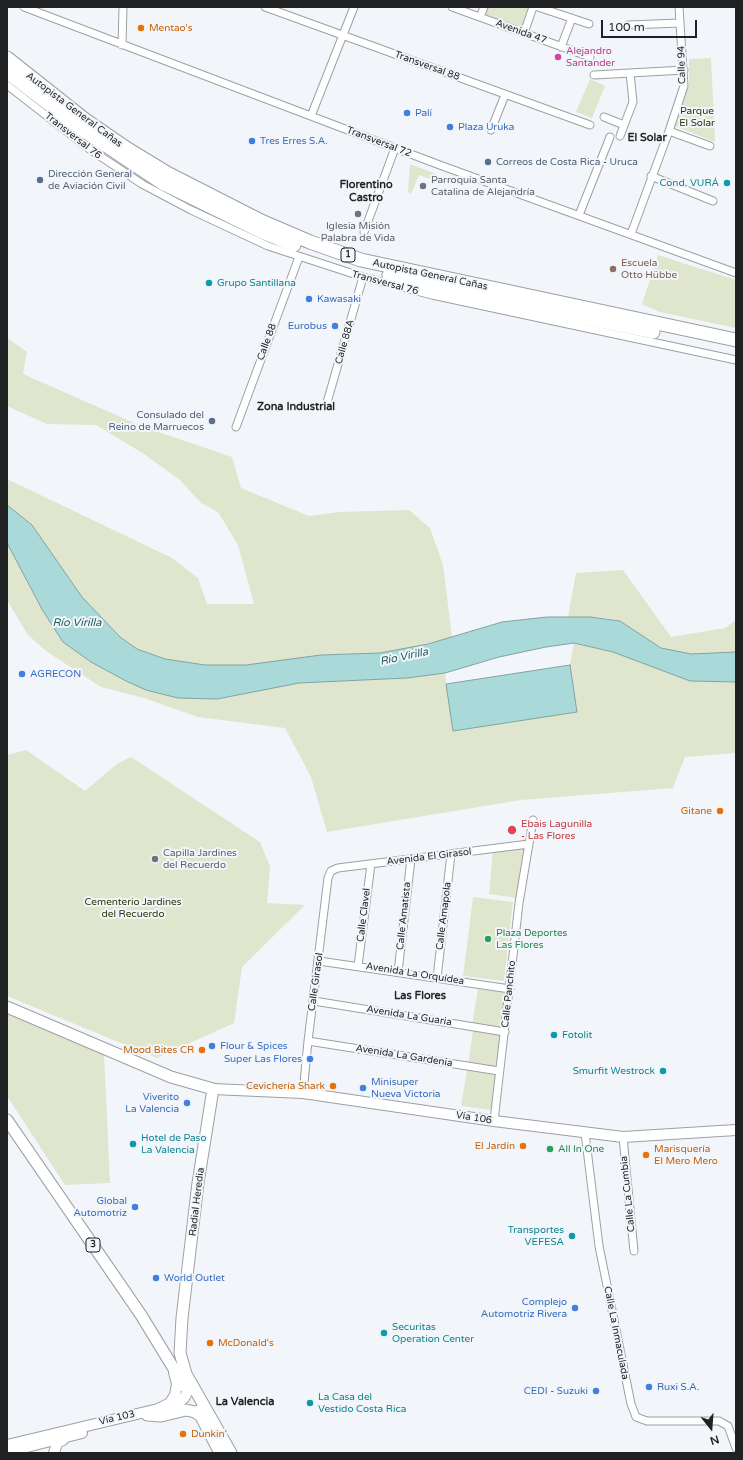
<!DOCTYPE html>
<meta charset="utf-8">
<style>
body{margin:0}
#map{position:relative;width:743px;height:1460px;overflow:hidden;background:#f2f6fa;font-family:"Varela Round",sans-serif}
canvas{display:block}
.frame{position:absolute;inset:0;border:8px solid #1f2122;pointer-events:none}
.north{position:absolute;left:691px;top:1408px;width:40px;height:40px;-webkit-text-stroke:3px #f2f6fa;paint-order:stroke;rotate:163deg;font-size:11px;font-weight:700;line-height:16px;text-align:center;color:#1f2122}
.north::after{content:'';display:block;margin:auto;width:14px;height:18px;background:#1f2122;clip-path:polygon(50% 0,100% 100%,50% 72%,0 100%)}
.scale{position:absolute;left:601px;top:20px;width:96px;height:18px;box-sizing:border-box;border:2px solid #1f2122;border-top:0;padding-left:5px;font-size:12px;line-height:14px;white-space:nowrap;color:#1f2122;-webkit-text-stroke:3px #f2f6fa;paint-order:stroke}
</style>
<div id="map">
<canvas width="743" height="1460"></canvas>
<div class="frame"></div>
<div class="north">N</div>
<div class="scale">100 m</div>
</div>
<script>
const ctx = document.querySelector('canvas').getContext('2d');
ctx.lineJoin = 'round';
function paint(path, color) { ctx.fillStyle = color; ctx.fill(path, 'evenodd'); }
const toPath = rows => new Path2D(rows.map(r => 'M' + r).join(''));
function strokePath(path, color, width, dash) { ctx.strokeStyle = color; ctx.lineWidth = width; ctx.lineCap = dash ? 'butt' : 'round'; ctx.setLineDash(dash || []); ctx.stroke(path); }
function drawText(font, color, halo, rows, align = 'center') {
  ctx.font = font + ' "Varela Round",sans-serif'; ctx.lineWidth = 4; ctx.setLineDash([]); ctx.textBaseline = 'middle'; ctx.strokeStyle = halo; ctx.fillStyle = color; for (const [text, x, y, turn = 0] of rows) {
    ctx.save(); ctx.translate(x, y); ctx.rotate((+turn || 0) * Math.PI / 180); ctx.textAlign = isNaN(turn) ? turn : align; if (halo) ctx.strokeText(text, 0, 0); ctx.fillText(text, 0, 0); ctx.restore();
  }
}
const green = toPath([
 [488,7,531,7,523,28,485,14],
 [711,58,715,142,675,126,689,86,689,59],
 [590,79,605,86,592,118,576,112],
 [410,164,436,174,433,180,419,175,411,194,408,192],
 [658,255,736,280,736,328,660,312,642,304],
 [7,338,27,352,23,374,141,426,232,457,241,488,309,516,339,512,409,510,430,528,443,565,452,637,405,649,380,653,321,655,246,665,205,665,165,659,137,649,120,637,82,597,32,525,7,505,7,479,172,558,198,578,207,604,254,604,238,545,218,512,201,503,180,480,144,454,96,425,47,424,7,406],
 [7,543,43,611,63,642,91,662,126,681,146,690,178,698,217,699,299,683,407,678,445,673,453,731,577,712,570,665,574,643,613,652,690,681,736,682,736,753,685,757,673,788,521,800,327,832,311,777,285,728,198,717,144,698,101,687,46,651,28,635,7,600],
 [623,570,671,637,725,628,736,620,736,652,691,654,660,648,620,621,607,618,568,617,576,573],
 [26,750,85,791,117,764,131,757,260,842,270,866,267,903,305,905,242,967,234,1023,157,1058,7,996,7,755],
 [522,848,524,851,517,898,489,894,493,850],
 [473,897,513,902,504,981,463,976],
 [478,989,508,993,502,1029,472,1025],
 [7,1013,104,1054,110,1183,65,1185,7,1096],
 [473,1030,503,1034,498,1070,468,1066],
 [467,1070,497,1075,491,1110,461,1106]
]);
const water = toPath([
 [7,505,32,525,82,597,120,637,137,649,165,659,205,665,246,665,321,655,380,653,428,644,502,622,547,617,590,617,620,621,661,648,691,654,736,652,736,682,690,681,613,652,574,643,546,647,499,657,445,673,407,678,299,683,217,699,178,698,146,690,126,681,91,662,63,642,43,611,7,543,7,505],
 [570,665,577,712,453,731,446,684,570,665]
]);
const street = toPath([
 [24,7,437,164,736,273],
 [265,7,590,125],
 [452,7,590,57],
 [538,7,589,24],
 [480,17,484,7],
 [628,25,680,23],
 [524,33,533,7],
 [122,45,123,7],
 [561,47,572,18],
 [594,75,684,70],
 [7,85,88,148,142,184,191,210,268,246,363,277,432,295,736,360],
 [311,116,354,7],
 [604,117,624,125],
 [491,130,505,95],
 [669,131,710,146],
 [620,136,633,102,630,73],
 [651,176,713,201],
 [579,215,610,137],
 [364,232,395,148],
 [631,234,669,131,684,86,679,7],
 [326,406,363,277],
 [236,427,299,257],
 [319,961,510,989],
 [358,966,371,864],
 [398,972,411,859],
 [437,978,451,854],
 [314,1001,505,1032],
 [308,1041,499,1071],
 [303,1093,308,1041,328,878,331,871,338,868,529,844],
 [494,1121,519,903,533,820],
 [585,1133,599,1246,631,1404,636,1417,647,1421,719,1421,728,1426,736,1448],
 [623,1137,634,1251]
]);
const secondary = toPath([
 [213,1089,303,1093,494,1121,623,1137,736,1130],
 [166,1411,173,1408,184,1398,188,1391,187,1380],
 [7,1445,158,1409,170,1403,175,1395,177,1384,174,1372],
 [7,1452,82,1433],
 [54,1453,57,1443,63,1440]
]);
const primary = toPath([
 [7,1007,171,1077,213,1089,198,1183,182,1318,180,1353,186,1374,231,1453],
 [7,1120,141,1315,185,1387],
 [198,1411,220,1453],
 [147,1415,161,1416,186,1410,195,1412,202,1417]
]);
const highway = toPath([
 [7,58,84,119,126,148,167,173,261,221,310,242,361,260,736,340],
 [7,72,80,128,164,184,262,232,294,245],
 [389,275,436,287,653,332]
]);
const markers = [
 [141,28,4,"#e8710a"],
 [558,57,4,"#d1479c"],
 [407,113,4,"#3f7fe0"],
 [450,127,4,"#3f7fe0"],
 [252,141,4,"#3f7fe0"],
 [488,162,4,"#5c6f8a"],
 [40,180,4,"#5c6f8a"],
 [727,183,4,"#0f9aa8"],
 [423,186,4,"#6b7280"],
 [358,214,4,"#6b7280"],
 [613,269,4,"#8d6e63"],
 [209,283,4,"#0f9aa8"],
 [309,299,4,"#3f7fe0"],
 [335,326,4,"#3f7fe0"],
 [212,421,4,"#5c6f8a"],
 [22,674,4,"#3f7fe0"],
 [720,811,4,"#e8710a"],
 [512,830,5,"#e0444e"],
 [155,859,4,"#6b7280"],
 [488,939,4,"#2e9e5b"],
 [554,1035,4,"#0f9aa8"],
 [212,1046,4,"#3f7fe0"],
 [202,1050,4,"#e8710a"],
 [310,1059,4,"#3f7fe0"],
 [663,1071,4,"#0f9aa8"],
 [333,1086,4,"#e8710a"],
 [363,1088,4,"#3f7fe0"],
 [187,1103,4,"#3f7fe0"],
 [133,1144,4,"#0f9aa8"],
 [523,1146,4,"#e8710a"],
 [550,1149,4,"#2e9e5b"],
 [646,1155,4,"#e8710a"],
 [135,1207,4,"#3f7fe0"],
 [572,1236,4,"#0f9aa8"],
 [156,1278,4,"#3f7fe0"],
 [575,1308,4,"#3f7fe0"],
 [384,1333,4,"#0f9aa8"],
 [210,1343,4,"#e8710a"],
 [649,1387,4,"#3f7fe0"],
 [596,1391,4,"#3f7fe0"],
 [310,1403,4,"#0f9aa8"],
 [183,1434,4,"#e8710a"]
];
const shields = [
 [348,255,14],
 [93,1245,14]
];
const shieldNames = [
 ["1",348,255],
 ["3",93,1245]
];
const foodNames = [
 ["Mentao's",149,28],
 ["Gitane",712,811,"right"],
 ["Mood Bites CR",194,1050,"right"],
 ["Cevichería Shark",325,1086,"right"],
 ["El Jardín",515,1146,"right"],
 ["Marisquería",654,1149],
 ["El Mero Mero",654,1161],
 ["McDonald's",218,1343],
 ["Dunkin'",191,1434]
];
const streetNames = [
 ["Avenida 47",521,32,20],
 ["Calle 94",682,65,-92],
 ["Transversal 88",427,66,20],
 ["Autopista General Cañas",74,110,37],
 ["Transversal 76",73,136,38],
 ["Transversal 72",379,142,21],
 ["Autopista General Cañas",430,275,12],
 ["Transversal 76",385,283,15],
 ["Calle 88",267,342,-70],
 ["Calle 88A",345,342,-74],
 ["Avenida El Girasol",429,857,-7],
 ["Calle Clavel",364,915,-83],
 ["Calle Amatista",404,916,-84],
 ["Calle Amapola",444,916,-83],
 ["Avenida La Orquídea",415,974,9],
 ["Calle Girasol",316,982,-82],
 ["Calle Panchito",509,994,-84],
 ["Avenida La Guaria",409,1016,9],
 ["Avenida La Gardenia",404,1056,9],
 ["Vía 106",474,1118,9],
 ["Calle La Cumbia",628,1194,-96],
 ["Radial Heredia",197,1202,-83],
 ["Calle La Inmaculada",616,1333,79],
 ["Vía 103",117,1418,-13]
];
const hotelNames = [
 ["Alejandro",566,51],
 ["Santander",566,63]
];
const parkNames = [
 ["Parque",697,111],
 ["El Solar",697,123],
 ["Cementerio Jardines",133,902],
 ["del Recuerdo",133,914]
];
const shopNames = [
 ["Palí",415,113],
 ["Plaza Uruka",458,127],
 ["Tres Erres S.A.",260,141],
 ["Kawasaki",317,299],
 ["Eurobus",327,326,"right"],
 ["AGRECON",30,674],
 ["Flour & Spices",220,1046],
 ["Super Las Flores",302,1059,"right"],
 ["Minisuper",371,1082],
 ["Nueva Victoria",371,1094],
 ["Viverito",179,1097,"right"],
 ["La Valencia",179,1109,"right"],
 ["Global",127,1201,"right"],
 ["Automotriz",127,1213,"right"],
 ["World Outlet",164,1278],
 ["Complejo",567,1302,"right"],
 ["Automotriz Rivera",567,1314,"right"],
 ["Ruxi S.A.",657,1387],
 ["CEDI - Suzuki",588,1391,"right"]
];
const serviceNames = [
 ["Correos de Costa Rica - Uruca",496,162],
 ["Dirección General",48,174],
 ["de Aviación Civil",48,186],
 ["Consulado del",204,415,"right"],
 ["Reino de Marruecos",204,427,"right"]
];
const worshipNames = [
 ["Parroquia Santa",431,180],
 ["Catalina de Alejandría",431,192],
 ["Iglesia Misión",358,226,"center"],
 ["Palabra de Vida",358,238,"center"],
 ["Capilla Jardines",163,853],
 ["del Recuerdo",163,865]
];
const cultureNames = [
 ["Cond. VURÁ",719,183,"right"],
 ["Grupo Santillana",217,283],
 ["Fotolit",562,1035],
 ["Smurfit Westrock",655,1071,"right"],
 ["Hotel de Paso",141,1138],
 ["La Valencia",141,1150],
 ["Transportes",564,1230,"right"],
 ["VEFESA",564,1242,"right"],
 ["Securitas",392,1327],
 ["Operation Center",392,1339],
 ["La Casa del",318,1397],
 ["Vestido Costa Rica",318,1409]
];
const educationNames = [
 ["Escuela",621,263],
 ["Otto Hübbe",621,275]
];
const healthNames = [
 ["Ebais Lagunilla",521,824],
 ["- Las Flores",521,836]
];
const leisureNames = [
 ["Plaza Deportes",496,933],
 ["Las Flores",496,945],
 ["All In One",558,1149]
];
const neighbourhoodNames = [
 ["El Solar",647,138],
 ["Florentino",366,185],
 ["Castro",366,198],
 ["Zona Industrial",296,407],
 ["Las Flores",420,996],
 ["La Valencia",245,1402]
];
const waterNames = [
 ["Río Virilla",77,623],
 ["Río Virilla",404,657,-12]
];
paint(green, '#e0e5cd');
paint(water, '#aad9d9');
strokePath(water, '#80a2a2', 1);
strokePath(street, '#9ca0a3', 9);
strokePath(secondary, '#9ca0a3', 12);
strokePath(primary, '#9ca0a3', 13);
strokePath(highway, '#9ca0a3', 15);
strokePath(street, '#fff', 7);
strokePath(secondary, '#fff', 10);
strokePath(primary, '#fff', 11);
strokePath(highway, '#fff', 13);
for (const [x, y, r, color] of markers) { const dot = new Path2D(); dot.arc(x, y, r, 0, 2 * Math.PI); ctx.fillStyle = color; ctx.fill(dot); strokePath(dot, '#f2f6fa', 1.5); }
for (const [x, y, w] of shields) { const box = new Path2D(); box.roundRect(x - w / 2, y - 7, w, 14, 3); ctx.fillStyle = '#f2f6fa'; ctx.fill(box); strokePath(box, '#1f2122', 1); }
drawText('bold 9px', '#1f2122', null, shieldNames);
drawText('10px', '#c56008', '#f2f6fa', foodNames, 'left');
drawText('10px', '#1f2122', '#f2f6fa', streetNames);
drawText('10px', '#b23c85', '#f2f6fa', hotelNames, 'left');
drawText('10px', '#2f3508', '#f2f6fa', parkNames);
drawText('10px', '#366cbe', '#f2f6fa', shopNames, 'left');
drawText('10px', '#4e5e75', '#f2f6fa', serviceNames, 'left');
drawText('10px', '#5b616d', '#f2f6fa', worshipNames, 'left');
drawText('10px', '#0d838f', '#f2f6fa', cultureNames, 'left');
drawText('10px', '#785e54', '#f2f6fa', educationNames, 'left');
drawText('10px', '#be3a42', '#f2f6fa', healthNames, 'left');
drawText('10px', '#27864d', '#f2f6fa', leisureNames, 'left');
drawText('bold 11px', '#1f2122', '#f2f6fa', neighbourhoodNames);
drawText('italic 11px', '#1d5d5e', '#f2f6fa', waterNames);
</script>
